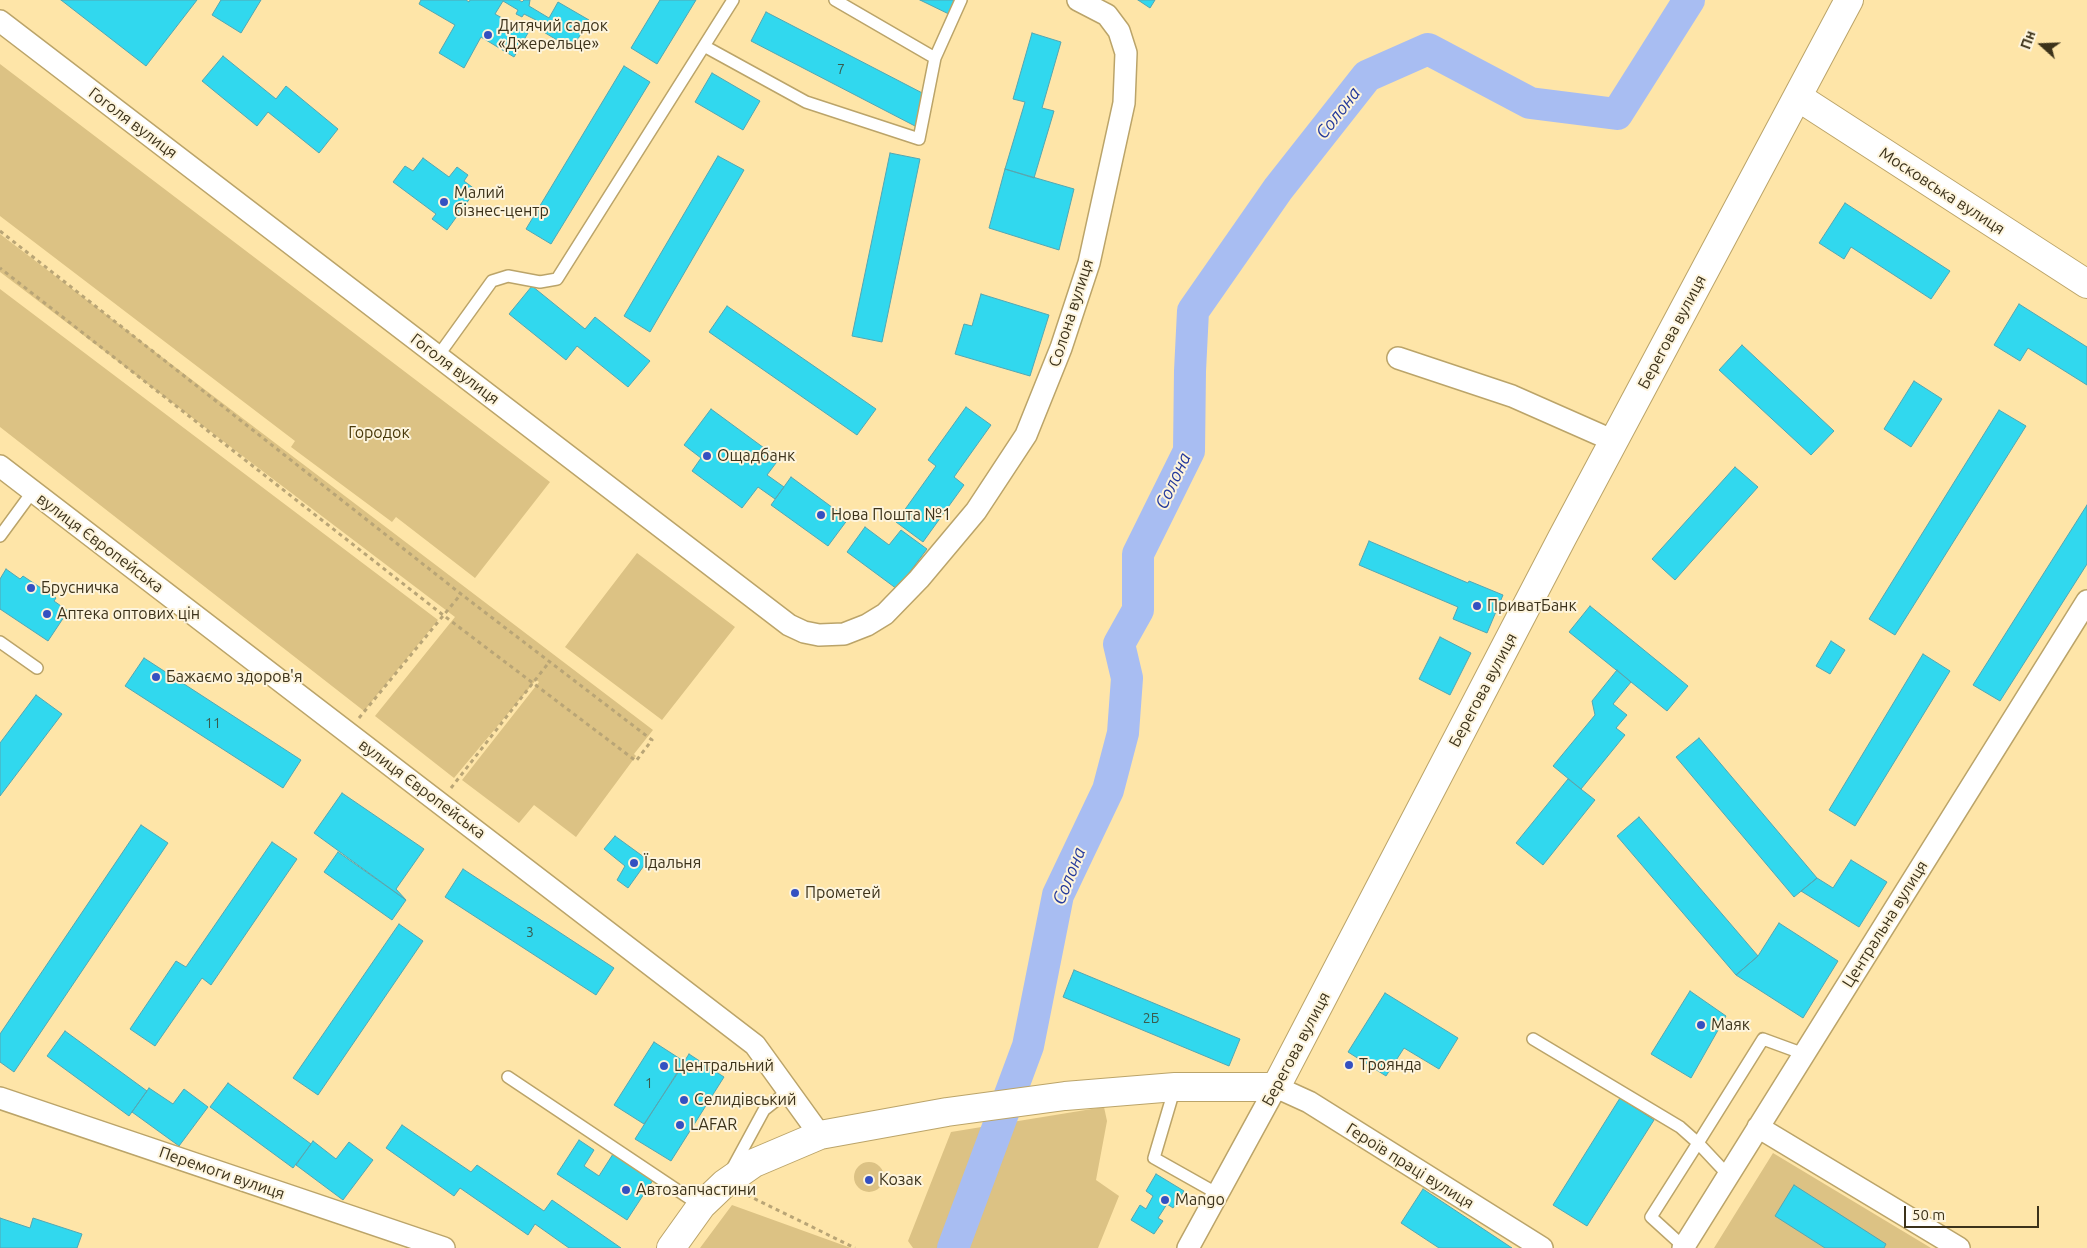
<!DOCTYPE html>
<meta charset="utf-8">
<style>
body{margin:0}
#map{position:relative;width:2087px;height:1248px;overflow:hidden;background:#fee5a8;font-family:Ubuntu,sans-serif}
canvas{display:block}
.north{position:absolute;left:2017px;top:20px;width:50px;height:50px;-webkit-text-stroke:4px #fdf4dc;paint-order:stroke;rotate:290deg;font-size:14px;font-weight:700;line-height:20px;text-align:center;color:#3c321a}
.north::after{content:'';display:block;margin:auto;width:18px;height:22px;background:#3c321a;clip-path:polygon(50% 0,100% 100%,50% 72%,0 100%)}
.scale{position:absolute;left:1904px;top:1206px;width:135px;height:22px;box-sizing:border-box;border:2px solid #3c321a;border-top:0;padding-left:6px;font-size:15px;line-height:18px;white-space:nowrap;color:#3c321a;-webkit-text-stroke:4px #fdf4dc;paint-order:stroke}
</style>
<div id="map">
<canvas width="2087" height="1248"></canvas>
<div class="north">Пн</div>
<div class="scale">50 m</div>
</div>
<script>
const ctx = document.querySelector('canvas').getContext('2d');
ctx.lineJoin = 'round';
function paint(path, color) { ctx.fillStyle = color; ctx.fill(path, 'evenodd'); }
const toPath = rows => new Path2D(rows.map(r => 'M' + r).join(''));
function strokePath(path, color, width, dash) { ctx.strokeStyle = color; ctx.lineWidth = width; ctx.lineCap = dash ? 'butt' : 'round'; ctx.setLineDash(dash || []); ctx.stroke(path); }
function drawText(font, color, halo, rows, align = 'center') {
  ctx.font = font + ' Ubuntu,sans-serif'; ctx.lineWidth = 4; ctx.setLineDash([]); ctx.textBaseline = 'middle'; ctx.strokeStyle = halo; ctx.fillStyle = color; for (const [text, x, y, turn = 0] of rows) {
    ctx.save(); ctx.translate(x, y); ctx.rotate((+turn || 0) * Math.PI / 180); ctx.textAlign = isNaN(turn) ? turn : align; if (halo) ctx.strokeText(text, 0, 0); ctx.fillText(text, 0, 0); ctx.restore();
  }
}
const green = toPath([
 [0,64,550,482,475,578,396,517,392,522,291,447,295,441,0,216],
 [0,234,653,730,634,754,636,756,576,837,534,805,519,823,462,780,539,682,536,680,454,778,375,716,455,617,0,272],
 [0,289,438,620,364,711,0,427],
 [637,553,735,627,662,720,565,647],
 [1104,1107,1107,1121,1096,1180,1119,1196,1098,1248,913,1248,908,1241,951,1132],
 [1773,1153,1931,1248,1714,1248],
 '854 1177a15 15 0 1 1 30 0a15 15 0 1 1-30 0Z',
 [732,1205,851,1248,700,1248]
]);
const river = toPath([
 [953,1248,1028,1046,1058,895,1108,790,1123,733,1127,678,1119,644,1138,610,1138,554,1189,451,1190,371,1193,311,1278,189,1367,76,1428,49,1530,103,1617,114,1689,0]
]);
const building = toPath([
 [61,0,197,0,146,66,61,0],
 [221,0,261,0,241,33,212,15,221,0],
 [421,0,466,0,469,2,470,0,519,0,522,2,524,0,530,0,529,6,549,18,558,2,589,20,572,49,532,25,536,20,524,14,522,17,516,14,518,10,503,1,495,14,528,33,514,57,481,37,464,68,439,53,455,25,419,4,421,0],
 [660,0,696,0,657,64,631,48,660,0],
 [920,0,963,0,955,17,920,0],
 [1138,0,1155,0,1150,8,1138,0],
 [766,12,930,97,915,126,751,41,766,12],
 [1032,33,1061,42,1042,108,1054,111,1034,178,1005,169,1025,102,1013,99,1032,33],
 [223,56,276,99,286,86,338,129,319,153,268,112,257,126,202,81,223,56],
 [624,66,650,82,551,244,526,229,624,66],
 [712,73,760,101,743,130,695,102,712,73],
 [890,153,920,159,882,342,852,336,890,153],
 [718,156,744,170,650,332,624,316,718,156],
 [423,158,449,177,457,167,468,175,464,181,476,190,447,230,432,219,436,214,393,182,405,166,413,171,423,158],
 [1005,169,1074,189,1059,250,989,228,1005,169],
 [1845,203,1950,271,1931,299,1851,247,1844,259,1819,243,1845,203],
 [532,286,585,329,595,317,650,361,628,387,577,346,566,360,509,314,532,286],
 [981,294,1049,315,1030,376,955,354,964,324,972,326,981,294],
 [2019,304,2087,347,2087,385,2028,348,2020,361,1994,345,2019,304],
 [727,306,876,409,857,435,709,332,727,306],
 [1742,345,1834,431,1811,455,1719,370,1742,345],
 [1914,381,1942,399,1911,447,1884,429,1914,381],
 [966,407,991,425,954,477,964,485,923,542,896,522,936,466,928,460,966,407],
 [711,409,779,459,767,475,784,487,775,499,758,487,742,508,692,471,701,458,684,445,711,409],
 [1999,410,2026,426,1895,635,1869,619,1999,410],
 [1735,467,1758,487,1675,580,1652,559,1735,467],
 [791,477,848,519,828,546,771,505,791,477],
 [2087,505,2087,564,2000,701,1973,685,2087,505],
 [865,527,889,545,901,530,927,549,897,589,847,552,865,527],
 [1369,541,1468,583,1469,581,1503,595,1487,633,1453,619,1458,607,1359,565,1369,541],
 [6,569,20,579,23,576,56,598,54,601,68,611,48,641,0,609,0,579,6,569],
 [1590,606,1688,686,1667,711,1569,632,1590,606],
 [1440,637,1471,653,1450,695,1419,679,1440,637],
 [1831,641,1845,650,1830,674,1816,666,1831,641],
 [1923,654,1950,671,1855,826,1829,810,1923,654],
 [144,658,301,760,283,788,125,686,144,658],
 [1617,670,1631,682,1613,704,1627,715,1616,728,1625,735,1581,789,1553,766,1595,715,1592,701,1617,670],
 [36,695,62,714,0,796,0,743,36,695],
 [1699,738,1817,878,1794,897,1676,757,1699,738],
 [1568,779,1595,800,1543,865,1516,843,1568,779],
 [342,793,424,849,396,889,406,900,314,833,342,793],
 [1639,817,1758,956,1736,975,1617,836,1639,817],
 [141,825,168,843,14,1072,0,1062,0,1034,141,825],
 [615,836,648,860,628,888,617,880,625,866,604,849,615,836],
 [272,842,297,859,211,985,202,978,155,1046,130,1029,176,961,186,967,272,842],
 [338,852,406,900,392,920,324,872,338,852],
 [1851,860,1887,882,1859,927,1801,891,1817,878,1833,888,1851,860],
 [463,869,614,968,596,995,445,897,463,869],
 [1779,923,1838,961,1803,1018,1736,975,1758,956,1779,923],
 [399,924,423,941,318,1095,293,1078,399,924],
 [1074,970,1240,1039,1229,1066,1063,997,1074,970],
 [1690,991,1726,1016,1691,1078,1651,1054,1690,991],
 [1385,993,1458,1038,1439,1069,1404,1048,1386,1076,1348,1052,1385,993],
 [65,1031,147,1091,129,1116,47,1056,65,1031],
 [654,1042,685,1062,644,1124,614,1105,654,1042],
 [689,1054,724,1077,671,1161,635,1139,689,1054],
 [228,1083,311,1144,293,1168,210,1107,228,1083],
 [149,1088,173,1104,184,1089,208,1107,179,1146,132,1112,149,1088],
 [1620,1098,1654,1120,1587,1226,1553,1205,1620,1098],
 [402,1125,471,1172,477,1165,544,1211,552,1200,621,1248,569,1248,535,1224,528,1235,460,1188,454,1196,386,1148,402,1125],
 [579,1140,594,1150,584,1166,599,1176,613,1154,653,1180,627,1220,557,1174,579,1140],
 [313,1141,336,1159,349,1142,373,1160,343,1200,296,1165,313,1141],
 [1156,1174,1184,1191,1173,1208,1167,1204,1158,1218,1163,1221,1154,1234,1131,1220,1140,1205,1146,1209,1153,1196,1146,1191,1156,1174],
 [1794,1185,1886,1244,1884,1248,1825,1248,1775,1216,1794,1185],
 [1423,1189,1512,1248,1439,1248,1401,1223,1423,1189],
 [0,1218,30,1228,33,1218,82,1234,77,1248,0,1248,0,1218]
]);
const path = toPath([
 [0,231,461,594,652,740,636,761,443,615,0,268],
 [359,718,461,594],
 [451,788,550,661],
 [747,1195,855,1248]
]);
const lane = toPath([
 [835,0,935,58,961,0],
 [704,46,806,102,919,139,935,58],
 [438,356,492,281,508,276,540,282,557,279,733,0],
 [0,536,33,491],
 [0,642,37,668],
 [1533,1039,1680,1127,1698,1143,1651,1217,1684,1247],
 [508,1077,701,1206],
 [1175,1087,1154,1158,1218,1194],
 [732,1169,764,1110,788,1091],
 [1728,1175,1698,1143,1763,1039,1804,1054]
]);
const street = toPath([
 [0,21,789,625,804,632,819,635,844,634,867,625,885,614,919,579,976,511,1026,435,1061,348,1089,263,1124,103,1126,53,1119,31,1107,15,1078,0],
 [1398,358,1512,396,1614,441],
 [0,466,755,1045,820,1135],
 [0,1098,444,1248],
 [1758,1127,1959,1248],
 [1188,1248,1276,1087,1309,1102,1542,1248],
 [1683,1248,2087,601]
]);
const secondary = toPath([
 [1798,97,2087,284],
 [671,1248,701,1206,724,1184,754,1163,820,1135,947,1112,1065,1096,1175,1087,1276,1087,1562,538,1849,0]
]);
const markers = [
 [488,35,5,"#3450c1"],
 [444,202,5,"#3450c1"],
 [707,456,5,"#3450c1"],
 [821,515,5,"#3450c1"],
 [31,588,5,"#3450c1"],
 [1477,606,5,"#3450c1"],
 [47,614,5,"#3450c1"],
 [156,677,5,"#3450c1"],
 [634,863,5,"#3450c1"],
 [795,893,5,"#3450c1"],
 [1701,1025,5,"#3450c1"],
 [1349,1065,5,"#3450c1"],
 [664,1066,5,"#3450c1"],
 [684,1100,5,"#3450c1"],
 [680,1125,5,"#3450c1"],
 [869,1180,5,"#3450c1"],
 [626,1190,5,"#3450c1"],
 [1165,1200,5,"#3450c1"]
];
const numberNames = [
 ["7",841,69],
 ["11",213,723],
 ["3",530,932],
 ["2Б",1151,1018],
 ["1",649,1083]
];
const poiNames = [
 ["Дитячий садок",498,26],
 ["«Джерельце»",498,44],
 ["Малий",454,193],
 ["бізнес-центр",454,211],
 ["Ощадбанк",717,456],
 ["Нова Пошта №1",831,515],
 ["Брусничка",41,588],
 ["ПриватБанк",1487,606],
 ["Аптека оптових цін",57,614],
 ["Бажаємо здоров'я",166,677],
 ["Їдальня",644,863],
 ["Прометей",805,893],
 ["Маяк",1711,1025],
 ["Троянда",1359,1065],
 ["Центральний",674,1066],
 ["Селидівський",694,1100],
 ["LAFAR",690,1125],
 ["Козак",879,1180],
 ["Автозапчастини",636,1190],
 ["Mango",1175,1200]
];
const streetNames = [
 ["Гоголя вулиця",133,123,37],
 ["Московська вулиця",1942,191,33],
 ["Солона вулиця",1071,313,-72],
 ["Берегова вулиця",1672,332,-62],
 ["Гоголя вулиця",455,369,37],
 ["вулиця Європейська",100,543,37],
 ["Берегова вулиця",1483,690,-62],
 ["вулиця Європейська",422,789,37],
 ["Центральна вулиця",1885,924,-58],
 ["Берегова вулиця",1296,1049,-62],
 ["Героїв праці вулиця",1410,1166,32],
 ["Перемоги вулиця",222,1173,19]
];
const parkNames = [
 ["Городок",379,433]
];
const waterNames = [
 ["Солона",1338,113,-52],
 ["Солона",1173,481,-65],
 ["Солона",1069,876,-68]
];
paint(green, '#dcc284');
strokePath(river, '#a8bdf2', 32);
paint(building, '#31d8ee');
strokePath(building, '#54a6b2', 1);
strokePath(lane, '#bba469', 14);
strokePath(street, '#bba469', 24);
strokePath(secondary, '#bba469', 30);
strokePath(path, '#b9a576', 3, [4, 4]);
strokePath(lane, '#fff', 11);
strokePath(street, '#fff', 21);
strokePath(secondary, '#fff', 28);
for (const [x, y, r, color] of markers) { const dot = new Path2D(); dot.arc(x, y, r, 0, 2 * Math.PI); ctx.fillStyle = color; ctx.fill(dot); strokePath(dot, '#fdf4dc', 2); }
drawText('14px', '#395c4f', null, numberNames);
drawText('16px', '#3c321a', '#fdf4dc', poiNames, 'left');
drawText('16px', '#3c321a', '#fdf4dc', streetNames);
drawText('16px', '#48380a', '#fdf4dc', parkNames);
drawText('italic 18px', '#243a9c', '#fdf4dc', waterNames);
</script>
